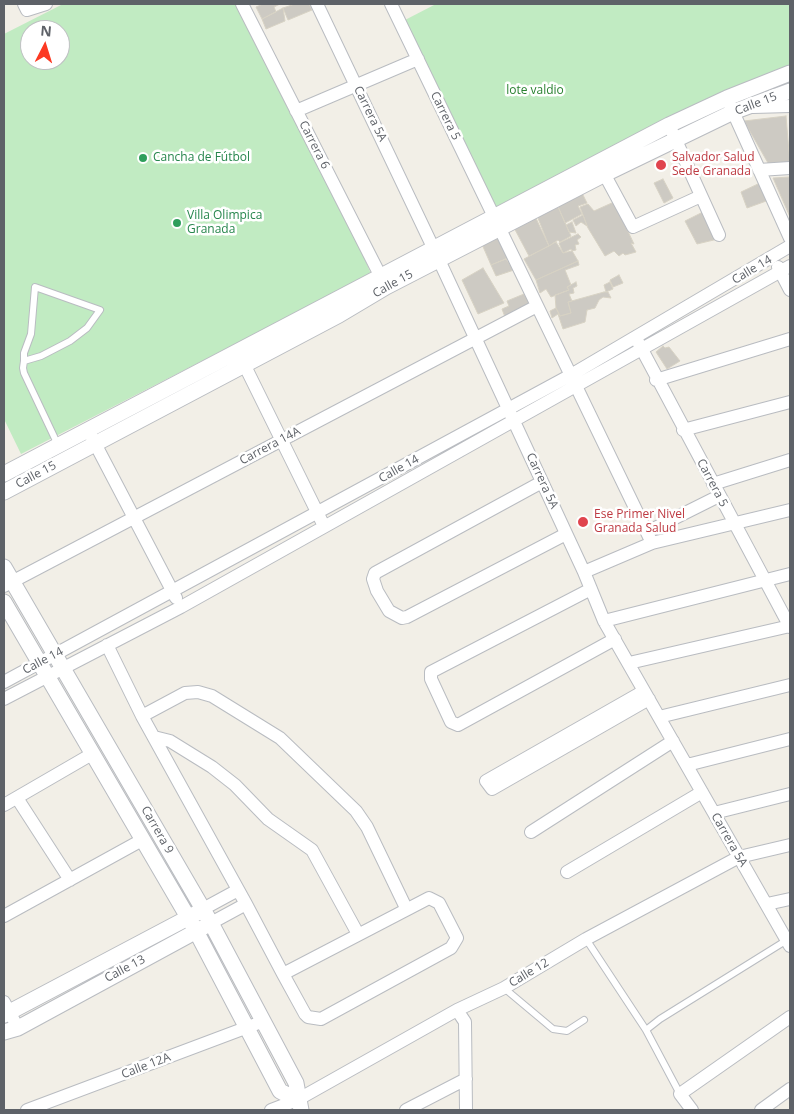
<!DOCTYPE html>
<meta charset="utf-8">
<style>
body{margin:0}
#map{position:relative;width:794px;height:1114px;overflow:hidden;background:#f2efe7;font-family:"Open Sans",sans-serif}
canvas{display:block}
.frame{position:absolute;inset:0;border:5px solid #5e6268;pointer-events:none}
.north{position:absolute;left:20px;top:20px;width:50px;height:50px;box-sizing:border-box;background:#fff;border:1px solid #bfc0c3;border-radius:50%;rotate:5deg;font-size:14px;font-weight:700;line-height:20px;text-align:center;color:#5e6268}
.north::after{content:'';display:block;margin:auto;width:18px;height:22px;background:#fc3923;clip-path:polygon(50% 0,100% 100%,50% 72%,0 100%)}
</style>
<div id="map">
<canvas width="794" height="1114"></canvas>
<div class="frame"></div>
<div class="north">N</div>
</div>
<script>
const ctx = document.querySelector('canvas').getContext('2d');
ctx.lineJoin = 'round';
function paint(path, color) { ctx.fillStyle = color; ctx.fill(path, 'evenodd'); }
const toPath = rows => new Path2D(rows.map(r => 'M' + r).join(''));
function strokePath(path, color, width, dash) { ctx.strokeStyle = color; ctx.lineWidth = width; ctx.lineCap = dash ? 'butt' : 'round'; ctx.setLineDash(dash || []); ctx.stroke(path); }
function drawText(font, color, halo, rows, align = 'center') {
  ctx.font = font + ' "Open Sans",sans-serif'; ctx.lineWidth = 5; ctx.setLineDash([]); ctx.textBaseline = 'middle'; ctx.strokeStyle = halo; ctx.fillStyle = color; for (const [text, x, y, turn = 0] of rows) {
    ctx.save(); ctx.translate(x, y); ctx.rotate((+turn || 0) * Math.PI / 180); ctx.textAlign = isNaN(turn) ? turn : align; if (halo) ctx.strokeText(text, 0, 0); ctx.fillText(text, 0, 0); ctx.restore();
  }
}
const green = toPath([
 [63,4,242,4,336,191,371,274,21,454,4,419,4,34],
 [30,30,60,30,60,60,30,60],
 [436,4,790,4,790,68,494,210,405,20]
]);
const building = toPath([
 [263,4,280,4,274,7,276,12,262,19,256,7,263,4],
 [295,4,309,4,312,10,288,20,283,8,295,4],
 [283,8,285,21,266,29,262,19,283,8],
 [786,116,790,164,768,163,744,121,786,116],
 [790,177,790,217,773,178,790,177],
 [663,179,673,198,664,203,654,183,663,179],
 [760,183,769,200,747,208,741,192,760,183],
 [581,191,587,203,578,206,582,214,565,223,556,202,581,191],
 [556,202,571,236,560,242,558,240,549,246,536,213,556,202],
 [614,202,634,244,631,243,636,252,625,255,623,253,619,256,614,251,605,256,588,228,580,207,588,204,594,211,614,202],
 [705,211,718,239,697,244,685,221,705,211],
 [534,214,549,246,529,256,512,224,534,214],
 [583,215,587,226,581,222,576,226,573,220,583,215],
 [572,222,576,233,569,232,566,225,572,222],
 [498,233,510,257,491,265,481,242,498,233],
 [578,234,581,237,577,240,579,244,575,245,576,250,563,253,559,243,578,234],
 [556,242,563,253,571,249,578,261,536,280,524,259,556,242],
 [506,259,514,270,496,276,491,265,506,259],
 [578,261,579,265,565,270,571,285,567,287,569,290,551,297,546,289,540,293,536,280,578,261],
 [483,268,504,303,478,314,462,280,483,268],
 [619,275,623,283,613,287,610,280,619,275],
 [576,282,577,286,573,288,574,293,569,294,572,301,568,302,571,313,560,316,556,308,555,295,569,290,567,287,576,282],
 [610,282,613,289,606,292,604,285,610,282],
 [604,292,608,292,611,298,603,297,599,300,595,308,587,310,585,322,563,329,558,314,552,318,550,311,556,308,560,316,571,313,568,302,604,292],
 [524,294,531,306,505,317,502,309,509,306,507,301,524,294],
 [663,346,665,348,669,347,680,361,667,369,656,352,663,346]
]);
const service = toPath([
 [24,361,41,356,70,341,87,328,100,310,35,287,31,334,24,353,24,361,23,368,24,373,58,445],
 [586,939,646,1030,660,1019,787,940],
 [504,988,553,1029,567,1031,584,1020],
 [646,1030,680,1094]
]);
const minor = toPath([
 [24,4,27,10,46,4],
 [242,4,385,285],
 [317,4,439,260,584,572,604,621,790,946],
 [391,4,652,543],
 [730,105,790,238],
 [753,107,790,106],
 [296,111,418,59],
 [669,125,719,235],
 [600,166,633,227,701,196],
 [759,170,790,168],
 [778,267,790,290],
 [638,342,790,627],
 [241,358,322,522],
 [656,380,790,339],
 [88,430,176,598],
 [683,430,790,402],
 [542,482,375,573,373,579,377,591,389,611,402,618,407,617,566,534],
 [713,484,790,460],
 [647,532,719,496],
 [584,572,652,543,790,510],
 [4,586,537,306],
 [591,589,431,672,431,679,451,722,458,725,615,639],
 [604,621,790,574],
 [107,645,142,716,246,904,283,974,305,1014,308,1017,321,1019,451,948,457,938,439,903,429,898,283,974],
 [629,663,790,626],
 [4,682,571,375,790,246],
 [644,691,486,781,492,789,649,699],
 [4,699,181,607,790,266],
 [142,716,185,693,198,692,212,696,280,738,356,811,367,827,406,908],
 [659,717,790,685],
 [154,737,170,741,212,767,235,785,268,819,312,850,358,934],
 [687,765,790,739],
 [17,798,70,880],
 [4,805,92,754],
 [714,813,790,794],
 [531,832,673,741],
 [567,872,702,792],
 [767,904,790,899],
 [203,909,238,890],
 [4,916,142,840],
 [211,923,246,904],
 [4,1002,18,1028],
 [457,1010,465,1022,466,1110],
 [27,1110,264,1021],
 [271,1110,297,1100,457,1010,504,988,586,939,739,857,790,845],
 [406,1110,466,1079],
 [692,1110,680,1094,790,1017],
 [761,1110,790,1089]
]);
const tertiary = toPath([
 [4,474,669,125,727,98,790,73],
 [4,492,339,315,386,287,605,174,733,112,790,91],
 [4,567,211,923,296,1083,301,1110],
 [4,602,196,931,280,1091,297,1100],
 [4,1015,197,913],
 [4,1032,18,1028,204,927]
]);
const markers = [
 [143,158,5,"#2e9e5b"],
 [661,165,6,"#e0444e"],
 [177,223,5,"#2e9e5b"],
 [583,522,6,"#e0444e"]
];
const parkNames = [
 ["lote valdio",535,91]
];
const streetNames = [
 ["Calle 15",756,104,-21],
 ["Carrera 5A",370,114,64],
 ["Carrera 5",445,116,64],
 ["Carrera 6",314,145,63],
 ["Calle 14",752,270,-31],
 ["Calle 15",393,284,-29],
 ["Carrera 14A",270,446,-28],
 ["Calle 14",399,469,-29],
 ["Calle 15",36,475,-28],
 ["Carrera 5A",542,481,65],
 ["Carrera 5",712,483,62],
 ["Calle 14",43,661,-28],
 ["Carrera 9",157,830,60],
 ["Carrera 5A",729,840,60],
 ["Calle 13",125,969,-28],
 ["Calle 12",529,973,-31],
 ["Calle 12A",146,1066,-21]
];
const leisureNames = [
 ["Cancha de Fútbol",153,158],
 ["Villa Olimpica",187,216],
 ["Granada",187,230]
];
const healthNames = [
 ["Salvador Salud",672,158],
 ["Sede Granada",672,172],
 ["Ese Primer Nivel",594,515],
 ["Granada Salud",594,529]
];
paint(green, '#c1ebc2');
paint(building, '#cdcac3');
strokePath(building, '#d7d2c4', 1);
strokePath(service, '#b9bcc1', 8);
strokePath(minor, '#b9bcc1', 14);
strokePath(tertiary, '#b9bcc1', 17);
strokePath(service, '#fff', 6);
strokePath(minor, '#fff', 12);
strokePath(tertiary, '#fff', 15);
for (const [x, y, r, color] of markers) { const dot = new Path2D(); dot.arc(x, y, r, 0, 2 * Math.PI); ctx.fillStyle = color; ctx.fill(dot); strokePath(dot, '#fff', 2); }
drawText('12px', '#2a8231', '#fff', parkNames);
drawText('12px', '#5e6268', '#fff', streetNames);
drawText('12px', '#27864d', '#fff', leisureNames, 'left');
drawText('12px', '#be3a42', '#fff', healthNames, 'left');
</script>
